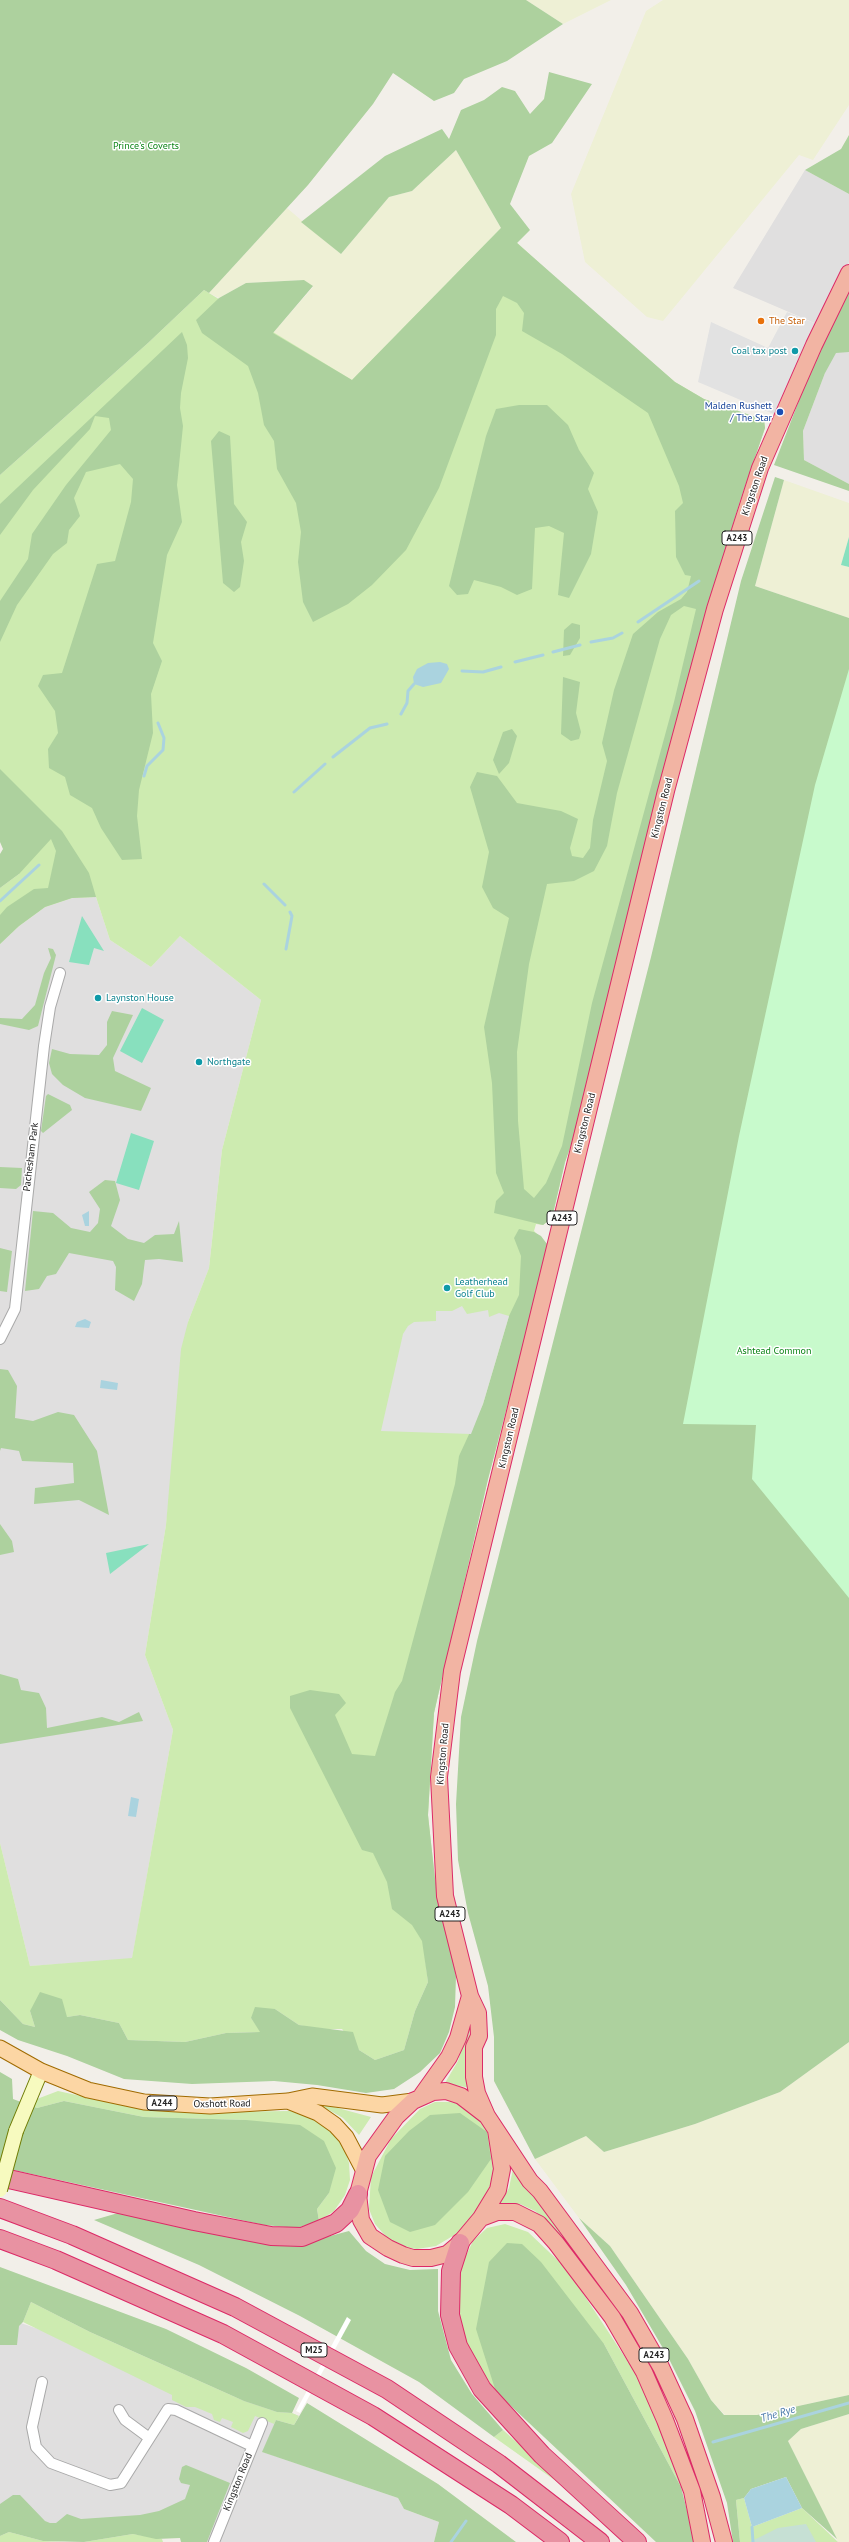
<!DOCTYPE html>
<style>
body{margin:0}
canvas{display:block;background:#f2efe9}
</style>
<canvas width="849" height="2542"></canvas>
<script>
const ctx = document.querySelector('canvas').getContext('2d');
ctx.lineJoin = 'round';
function paint(path, color) { ctx.fillStyle = color; ctx.fill(path, 'evenodd'); }
const toPath = rows => new Path2D(rows.map(r => 'M' + r).join(''));
function strokePath(path, color, width, dash) { ctx.strokeStyle = color; ctx.lineWidth = width; ctx.lineCap = dash ? 'butt' : 'round'; ctx.setLineDash(dash || []); ctx.stroke(path); }
function drawText(font, color, halo, rows, align = 'center') {
  ctx.font = font + ' "PT Sans",sans-serif'; ctx.lineWidth = 3; ctx.setLineDash([]); ctx.textBaseline = 'middle'; ctx.strokeStyle = halo; ctx.fillStyle = color; for (const [text, x, y, turn = 0] of rows) {
    ctx.save(); ctx.translate(x, y); ctx.rotate((+turn || 0) * Math.PI / 180); ctx.textAlign = isNaN(turn) ? turn : align; if (halo) ctx.strokeText(text, 0, 0); ctx.fillText(text, 0, 0); ctx.restore();
  }
}
const residential = toPath([
 [805,170,849,194,849,262,819,325,733,288],
 [849,340,849,484,804,460,803,431,825,373,812,367],
 [96,897,110,940,151,967,180,936,261,1000,222,1150,209,1268,188,1322,166,1525,145,1655,173,1730,132,1959,30,1966,0,1843,0,944,19,926,45,907,72,898],
 [18,2322,277,2412,292,2413,299,2416,276,2420,263,2452,398,2498,404,2509,439,2522,434,2542,205,2542,215,2514,45,2525,0,2509,0,2345,17,2345]
]);
const farmland = toPath([
 [526,0,611,0,563,24],
 [663,0,849,0,849,105,813,160,799,155,663,321,647,317,585,262,571,194,646,11],
 [456,150,501,228,352,380,273,333,313,287,304,280,246,283,219,298,209,293,287,208,341,254,389,197,412,191],
 [784,480,849,503,849,537,841,565,849,567,849,618,755,586],
 [849,2042,849,2395,757,2415,725,2415,711,2400,688,2359,610,2246,579,2218,535,2159,586,2136,604,2152,695,2124,780,2092],
 [849,2414,849,2542,838,2542,788,2441,801,2429]
]);
const grass = toPath([
 [501,228,587,307,675,382,704,399,764,420,765,428,739,504,706,616,631,900,576,1131,565,1162,552,1218,543,1225,536,1224,534,1231,547,1244,542,1273,488,1479,434,1713,428,1815,435,1879,448,1936,423,1941,428,1982,415,2011,404,2050,375,2060,359,2050,342,2029,316,2029,299,2025,275,2009,251,2018,261,2032,226,2033,185,2042,128,2040,119,2023,80,2015,67,2017,30,2011,35,2027,23,2024,0,2000,0,1843,30,1966,132,1958,173,1730,145,1655,166,1525,181,1349,188,1322,209,1268,222,1150,261,1000,180,936,151,967,110,940,96,897,72,898,45,907,19,926,0,944,0,888,19,874,0,788,0,475,148,343,204,290,352,380],
 [471,2016,469,2042,470,2088,445,2083,458,2061],
 [58,2091,113,2103,205,2112,290,2111,307,2115,322,2122,343,2145,349,2163,350,2180,345,2195,334,2211,319,2221,317,2209,329,2193,246,2120,144,2117,64,2101,37,2108,32,2106,37,2099],
 [435,2102,450,2102,464,2105,476,2113,493,2133,497,2168,490,2186,475,2213,456,2234,436,2246,417,2249,401,2247,389,2240,375,2224,369,2209,371,2177,391,2139,420,2109],
 [314,2103,334,2107,371,2117,359,2135,343,2118,329,2110,313,2105],
 [513,2169,567,2237,565,2239,535,2211,520,2204,500,2203,509,2188],
 [505,2224,528,2232,567,2269,634,2371,653,2410,681,2487,604,2344,496,2392,472,2356,460,2325,457,2296,461,2266,473,2241,487,2228],
 [31,2302,90,2332,244,2401,277,2412,292,2413,299,2416,294,2425,276,2420,274,2424,255,2416,248,2431,243,2433,231,2427,233,2422,222,2418,220,2422,214,2420,212,2414,195,2407,186,2407,172,2400,172,2395,23,2322],
 [503,2430,577,2496,494,2437],
 [744,2498,752,2527,802,2508,838,2542,740,2542,736,2500],
 [9,2532,43,2541,64,2542,0,2542,0,2536],
 [133,2534,162,2539,163,2542,84,2542]
]);
const forest = toPath([
 [0,0,526,0,563,24,507,61,464,79,454,93,434,101,393,73,373,104,308,185,209,293,204,290,148,343,0,475],
 [549,72,592,84,552,143,529,156,510,204,530,230,517,243,675,382,704,399,764,420,765,428,739,504,706,616,631,900,576,1131,565,1162,552,1218,543,1225,494,1213,496,1201,504,1193,496,1173,492,1083,484,1027,509,918,493,908,482,887,489,852,470,787,477,772,497,776,517,803,561,811,578,819,570,848,572,856,583,858,590,848,593,820,607,761,602,743,614,690,633,634,658,612,681,599,687,592,691,576,685,575,676,557,675,511,683,503,679,486,648,413,562,354,522,331,524,313,517,303,503,296,496,309,496,335,439,488,406,550,372,585,348,604,313,622,303,602,298,562,301,532,296,503,277,469,274,441,264,425,258,393,248,366,202,333,196,320,219,298,246,283,304,280,313,286,273,333,352,380,501,228,456,150,412,191,389,197,341,254,301,222,385,156,442,129,449,139,461,110,484,100,502,87,515,91,530,114,544,99],
 [684,606,696,609,674,702,592,1003,562,1146,546,1183,534,1198,524,1189,518,1121,517,1052,529,964,547,884,574,881,594,871,607,846,617,793,660,639,671,615],
 [849,135,849,194,805,170,841,149],
 [849,289,849,352,836,353,825,373,803,431,804,460,849,484,849,491,774,465,812,367],
 [182,332,187,345,188,358,181,393,180,408,183,426,177,485,182,522,167,555,153,643,162,661,151,694,153,733,139,790,137,816,142,859,122,860,101,828,92,808,70,795,65,777,49,768,48,749,58,733,55,711,38,686,43,675,62,673,97,564,115,561,131,502,133,479,120,464,86,472,74,498,80,516,69,530,67,543,53,554,17,605,0,642,0,601,28,559,32,534,66,485,111,430,109,418,95,416,90,429,33,490,0,535,0,504],
 [519,405,547,405,568,425,579,450,594,473,588,489,598,512,591,554,569,598,558,595,564,533,549,526,535,528,532,589,517,595,501,587,474,580,468,594,457,595,449,586,486,436,496,409],
 [219,431,230,436,234,504,247,522,241,542,244,561,240,587,234,592,223,583,211,441],
 [775,477,784,480,755,586,849,618,849,2042,780,2092,695,2124,604,2152,586,2136,535,2159,494,2081,494,2037,488,1986,468,1913,458,1860,456,1804,461,1717,477,1641,651,957,741,581],
 [572,623,580,625,580,638,570,655,563,656,564,630],
 [563,677,580,682,576,713,581,732,579,739,571,741,561,734],
 [512,729,517,736,509,763,499,774,493,760,503,732],
 [0,769,62,831,89,873,96,897,72,898,45,907,19,926,0,944,0,915,7,907,34,889,48,888,56,851,51,839,19,874,0,888,0,854,3,849,0,842],
 [48,948,53,949,56,955,38,1026,29,1030,0,1024,0,1018,22,1019,35,1005,44,973,51,958],
 [112,1011,133,1015,113,1058,115,1071,151,1088,141,1111,85,1098,63,1085,52,1074,49,1063,52,1049,70,1054,99,1055,107,1045,107,1022],
 [48,1094,70,1105,72,1110,43,1133,41,1131,46,1096],
 [0,1167,22,1168,21,1185,16,1189,0,1188],
 [105,1180,115,1181,120,1200,111,1226,128,1239,144,1243,155,1235,174,1234,179,1221,183,1262,159,1259,145,1260,142,1284,134,1301,115,1290,116,1267,113,1261,69,1253,56,1274,47,1276,39,1289,25,1291,33,1211,53,1213,71,1228,90,1232,98,1223,100,1209,89,1192],
 [519,1229,534,1232,541,1236,547,1244,542,1273,488,1479,434,1713,428,1815,435,1879,456,1976,455,2007,449,2032,440,2053,420,2072,394,2089,366,2093,317,2085,274,2081,192,2084,124,2079,67,2056,18,2040,0,2030,0,2000,23,2024,35,2027,30,2011,40,1992,62,1999,67,2017,80,2015,119,2023,128,2040,185,2042,226,2033,260,2032,251,2018,255,2007,275,2009,299,2025,353,2032,359,2050,375,2060,404,2050,415,2011,428,1982,422,1941,412,1925,392,1909,387,1882,373,1853,362,1850,290,1708,290,1696,310,1690,339,1694,346,1703,335,1715,352,1754,375,1756,395,1692,402,1681,455,1484,459,1456,483,1404,509,1316,519,1295,521,1256,514,1238],
 [0,1248,12,1251,7,1292,0,1291],
 [0,1369,8,1370,17,1386,15,1418,33,1421,58,1412,74,1415,97,1451,109,1515,79,1500,34,1504,35,1488,74,1483,73,1463,22,1461,19,1451,1,1448,0,1451],
 [0,1524,12,1541,14,1552,0,1555],
 [0,1674,18,1679,21,1690,39,1693,46,1708,47,1728,102,1717,119,1722,139,1712,143,1721,0,1744],
 [0,2072,12,2079,13,2099,37,2108,64,2101,144,2117,246,2120,300,2125,324,2141,336,2168,329,2193,317,2209,319,2221,297,2228,264,2225,0,2167],
 [460,2113,487,2132,491,2159,468,2192,435,2225,410,2232,390,2222,378,2190,385,2156,409,2131,430,2115],
 [118,2213,315,2240,349,2231,366,2251,385,2264,410,2270,438,2269,438,2311,451,2360,472,2394,503,2430,494,2437,419,2382,300,2316,199,2265,94,2220],
 [579,2218,610,2246,688,2359,711,2400,724,2415,757,2415,849,2395,849,2414,801,2429,788,2441,837,2539,802,2508,786,2477,751,2489,744,2498,736,2500,740,2542,733,2542,727,2503,695,2411,667,2355,626,2285],
 [507,2243,522,2244,541,2262,604,2344,681,2487,695,2542,656,2542,496,2392,476,2329,489,2262],
 [0,2267,166,2329,246,2368,299,2398,292,2413,277,2412,244,2401,90,2332,31,2302,23,2322,19,2326,17,2345,0,2345],
 [307,2403,438,2484,516,2542,434,2542,439,2522,404,2509,398,2498,262,2452,276,2420,294,2425],
 [186,2465,230,2483,207,2542,181,2542,180,2538,156,2539,133,2534,84,2542,43,2541,9,2532,0,2536,0,2504,13,2495,20,2495,45,2521,50,2523,56,2523,67,2514,81,2519,140,2515,159,2511,185,2499,190,2485,181,2483,179,2479,182,2467]
]);
const wetland = toPath([
 [806,2524,816,2542,750,2542,778,2528]
]);
const park = toPath([
 [849,669,849,1598,752,1479,756,1425,683,1424,739,1136,815,785]
]);
const pitch = toPath([
 [849,537,849,567,841,565],
 [82,916,104,951,94,948,89,965,69,962],
 [142,1008,164,1020,142,1063,120,1051],
 [131,1133,154,1141,139,1190,116,1183],
 [149,1544,110,1574,106,1553]
]);
const parking = toPath([
 [787,312,819,325,776,415,698,382,711,322,768,348],
 [462,1306,467,1314,488,1310,489,1317,499,1313,509,1316,483,1404,471,1434,381,1431,403,1334,408,1326,414,1322,436,1321,436,1311,452,1311]
]);
const water = toPath([
 [440,662,447,664,449,669,441,683,423,687,414,684,413,677,417,669,428,663],
 [89,1211,89,1226,85,1226,82,1215],
 [85,1319,91,1322,89,1328,75,1327,77,1322],
 [101,1380,118,1383,117,1390,100,1388],
 [131,1797,139,1799,136,1817,128,1816],
 [786,2477,802,2508,752,2527,744,2498,751,2489]
]);
const pier = toPath([
 [347,2317,351,2320,300,2413,296,2411]
]);
const stream = toPath([
 [638,622,699,581],
 [591,642,613,638,622,633],
 [553,652,580,645],
 [515,662,543,655],
 [462,671,483,672,501,667],
 [401,714,407,703,408,691,414,684],
 [333,757,370,728,387,724],
 [144,776,147,766,163,750,164,738,158,723],
 [294,792,325,764],
 [264,884,285,905],
 [0,901,39,865],
 [286,949,292,916,290,912],
 [713,2442,849,2403],
 [752,2527,753,2542],
 [451,2542,466,2521]
]);
const minor = toPath([
 [0,1339,15,1309,44,1046,50,1007,60,973],
 [42,2382,32,2427,36,2447,51,2463,110,2485,121,2483,168,2409,176,2410,252,2446],
 [119,2410,125,2420,148,2437],
 [214,2542,262,2423]
]);
const secondary = toPath([
 [16,2131,41,2071]
]);
const primary = toPath([
 [0,2048,41,2071,88,2090,144,2102,210,2106,288,2101,312,2096,382,2105,413,2101],
 [288,2101,318,2113,335,2125,346,2137,364,2171]
]);
const trunk = toPath([
 [422,2095,449,2057,458,2038,470,1996],
 [487,2116,477,2093,474,2077,474,2047,479,2036,478,2013,470,1996,445,1896,439,1777,452,1671,666,791,715,609,760,468,814,345,849,273],
 [496,2130,502,2169,498,2190,481,2218,460,2243,447,2254,431,2258,413,2258,403,2255,388,2248,370,2236,361,2220,358,2194,368,2156,396,2117,413,2101,433,2092,446,2091,461,2096,487,2116,530,2181,540,2191,630,2313,661,2367,685,2419,712,2497,724,2542],
 [481,2218,497,2212,515,2212,539,2224,556,2243,612,2317,644,2372,665,2420,692,2491,702,2542]
]);
const motorway = toPath([
 [0,2177,194,2221,271,2236,302,2237,336,2223,350,2210,358,2194],
 [0,2208,72,2235,235,2307,387,2389,499,2464,600,2542],
 [0,2239,56,2260,223,2334,373,2416,511,2505,560,2542],
 [460,2243,451,2271,450,2315,458,2346,482,2389,542,2455,637,2542]
]);
const secondaryBridge = toPath([
 [0,2190,16,2131]
]);
const markers = [
 [761,321,4,"#e8710a"],
 [795,351,4,"#0f9aa8"],
 [780,412,4,"#1a4fb4"],
 [98,998,4,"#0f9aa8"],
 [199,1062,4,"#0f9aa8"],
 [447,1288,4,"#0f9aa8"]
];
const shields = [
 [737,538,30],
 [562,1218,30],
 [450,1914,30],
 [162,2103,30],
 [314,2350,26],
 [654,2355,30]
];
const shieldNames = [
 ["A243",737,538],
 ["A243",562,1218],
 ["A243",450,1914],
 ["A244",162,2103],
 ["M25",314,2350],
 ["A243",654,2355]
];
const parkNames = [
 ["Prince's Coverts",146,146],
 ["Ashtead Common",774,1351]
];
const foodNames = [
 ["The Star",769,321]
];
const cultureNames = [
 ["Coal tax post",787,351,"right"],
 ["Laynston House",106,998],
 ["Northgate",207,1062],
 ["Leatherhead",455,1282],
 ["Golf Club",455,1294]
];
const transitNames = [
 ["Malden Rushett",772,406],
 ["/ The Star",772,418]
];
const streetNames = [
 ["Kingston Road",755,486,-71],
 ["Kingston Road",662,808,-76],
 ["Kingston Road",585,1123,-76],
 ["Pachesham Park",31,1157,-83],
 ["Kingston Road",509,1438,-77],
 ["Kingston Road",443,1754,-85],
 ["Oxshott Road",222,2104,-1],
 ["Kingston Road",238,2482,-68]
];
const waterNames = [
 ["The Rye",778,2414,-16]
];
paint(residential, '#e0dfdf');
paint(farmland, '#eef0d5');
paint(grass, '#cdebb0');
paint(forest, '#add19e');
paint(wetland, '#c6e0d4');
paint(park, '#c8facc');
paint(pitch, '#88e0be');
paint(parking, '#e2e2e2');
paint(water, '#aad3df');
paint(pier, '#fff');
strokePath(stream, '#aad3df', 3);
strokePath(minor, '#a9a9a9', 12);
strokePath(secondary, '#707d05', 16);
strokePath(primary, '#a06b00', 17);
strokePath(trunk, '#dc2a67', 18);
strokePath(motorway, '#dc2a67', 20);
strokePath(minor, '#fff', 10);
strokePath(secondary, '#f7fabf', 14);
strokePath(primary, '#fcd6a4', 15);
strokePath(trunk, '#f2b4a3', 16);
strokePath(motorway, '#e892a2', 18);
strokePath(secondaryBridge, '#707d05', 16, []);
strokePath(secondaryBridge, '#f7fabf', 14);
for (const [x, y, r, color] of markers) { const dot = new Path2D(); dot.arc(x, y, r, 0, 2 * Math.PI); ctx.fillStyle = color; ctx.fill(dot); strokePath(dot, '#fff', 1.5); }
for (const [x, y, w] of shields) { const box = new Path2D(); box.roundRect(x - w / 2, y - 7, w, 14, 3); ctx.fillStyle = '#fff'; ctx.fill(box); strokePath(box, '#222', 1); }
drawText('bold 9px', '#222', null, shieldNames);
drawText('10px', '#0c8416', '#fff', parkNames);
drawText('10px', '#c56008', '#fff', foodNames, 'left');
drawText('10px', '#0d838f', '#fff', cultureNames, 'left');
drawText('10px', '#164399', '#fff', transitNames, 'right');
drawText('10px', '#222', '#fff', streetNames);
drawText('italic 11px', '#4a7aab', '#fff', waterNames);
</script>
